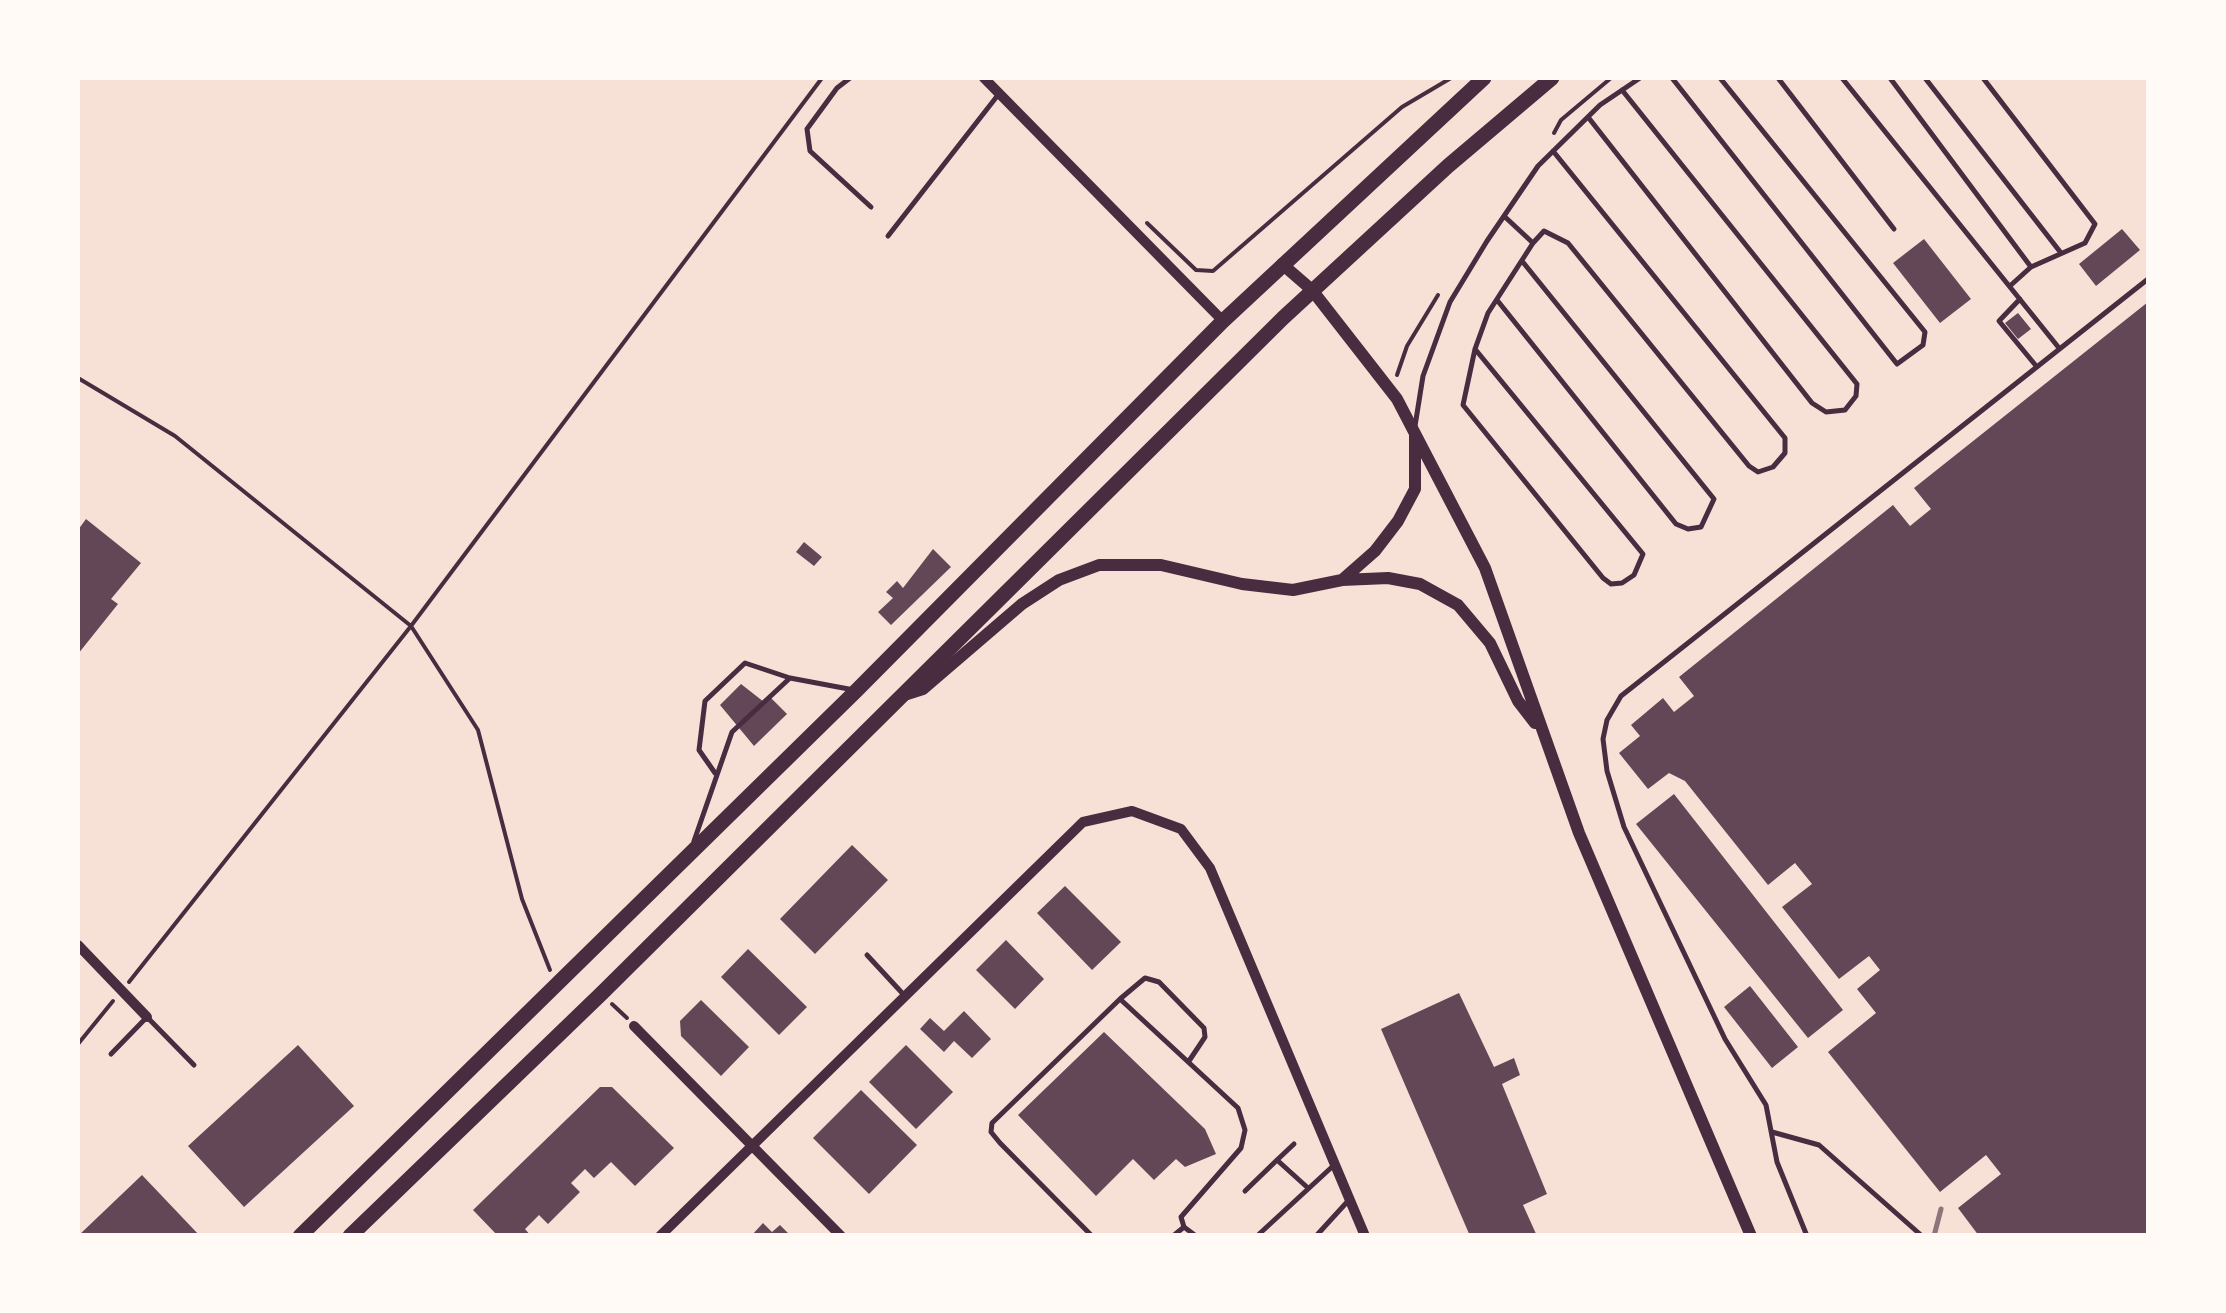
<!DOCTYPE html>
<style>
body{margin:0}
#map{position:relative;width:2226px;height:1313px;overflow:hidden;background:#f7e1d7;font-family:"Nunito Sans",sans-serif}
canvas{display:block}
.frame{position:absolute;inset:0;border:80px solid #fffaf5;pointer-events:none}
</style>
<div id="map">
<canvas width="2226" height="1313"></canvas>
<div class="frame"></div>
</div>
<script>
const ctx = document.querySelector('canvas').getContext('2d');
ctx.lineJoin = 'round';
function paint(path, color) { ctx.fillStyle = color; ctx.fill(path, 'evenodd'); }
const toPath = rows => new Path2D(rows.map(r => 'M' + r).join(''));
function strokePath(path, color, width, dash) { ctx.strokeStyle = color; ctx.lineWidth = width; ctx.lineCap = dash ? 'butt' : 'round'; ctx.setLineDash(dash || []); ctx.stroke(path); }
const building = toPath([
 [2122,229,2140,250,2096,286,2079,264],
 [1924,239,1971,299,1940,323,1893,263],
 [2148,302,2148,1236,1979,1236,1958,1208,2001,1174,1986,1155,1940,1192,1828,1052,1876,1013,1857,989,1880,970,1869,956,1839,979,1782,907,1812,884,1795,863,1768,885,1685,781,1669,773,1648,789,1619,753,1640,736,1631,725,1663,698,1674,712,1694,696,1679,677,1893,505,1910,526,1931,509,1914,488],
 [2018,313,2031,329,2018,339,2005,323],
 [86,519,141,563,111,599,118,604,78,654,78,530],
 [804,542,822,557,814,566,796,552],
 [933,549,951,567,891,625,878,612,893,598,886,592,897,581,903,588],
 [741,684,764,702,770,697,787,714,754,746,720,705],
 [1674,794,1843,1010,1808,1038,1636,824],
 [852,845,888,880,815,954,780,919],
 [1065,886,1121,942,1092,970,1037,913],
 [1006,940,1044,979,1015,1009,976,970],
 [748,949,807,1007,779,1035,721,977],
 [1750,986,1798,1047,1772,1068,1724,1007],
 [1459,993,1494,1067,1514,1058,1520,1075,1502,1084,1547,1194,1523,1205,1537,1236,1470,1236,1381,1029],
 [701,1000,749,1047,721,1076,681,1036,680,1021],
 [964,1011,991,1039,972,1058,954,1041,944,1052,920,1029,930,1018,944,1031],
 [1104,1032,1205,1129,1216,1154,1185,1167,1176,1159,1154,1180,1133,1159,1096,1196,1018,1115],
 [298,1045,354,1106,244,1207,188,1146],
 [906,1045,953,1092,916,1129,869,1082],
 [600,1087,612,1087,674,1148,635,1186,611,1162,594,1178,585,1169,571,1183,580,1192,548,1224,539,1215,525,1229,531,1236,498,1236,473,1210],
 [861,1090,917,1145,869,1194,813,1138],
 [142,1175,200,1236,78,1236],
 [763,1223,772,1232,780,1225,791,1236,751,1236]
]);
const path = toPath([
 [1554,133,1561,120,1611,78],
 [1147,223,1196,270,1213,271,1402,107,1451,78],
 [1397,375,1407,346,1438,295],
 [78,378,175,436,411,626,478,730,522,899,550,970],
 [129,982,411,626,822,78],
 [612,1004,627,1018],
 [78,1044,113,1001]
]);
const service = toPath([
 [850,78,837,88,807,129,810,151,871,207],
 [1672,78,1897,364,1923,345,1925,332,1720,78],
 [1778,78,1894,229],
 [1842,78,2059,348],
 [1890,78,2031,267],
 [1925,78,2061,253],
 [1983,78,2095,224,2085,243,2031,267,2011,285],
 [1588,117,1812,403,1826,412,1845,410,1856,396,1857,384,1622,90],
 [888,236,998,95],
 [1533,243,1544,231,1568,243,1749,466,1758,472,1773,467,1785,453,1785,438,1553,151],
 [2020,299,1999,321,2037,367],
 [1497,300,1676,524,1688,529,1701,527,1714,499,1522,261],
 [1475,349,1643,554,1634,575,1622,583,1611,584,1603,578,1463,405,1475,349,1488,313,1533,243,1504,216],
 [1415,426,1423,376,1450,302,1487,241,1538,166,1600,105,1640,78],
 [715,773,699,750,705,701,745,663,790,678],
 [694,841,732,732,790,678,854,690],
 [867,955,904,995],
 [1120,999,1145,978,1159,982,1204,1028,1205,1037,1189,1061],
 [111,1054,147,1017,194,1065],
 [1772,1132,1819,1145,1922,1236],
 [1277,1160,1294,1144],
 [1245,1191,1277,1160,1308,1188],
 [1092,1236,1000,1143,991,1132,992,1123,1120,999,1238,1108,1245,1130,1241,1148,1181,1217,1184,1227,1196,1236],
 [1173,1236,1184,1227],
 [1257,1236,1333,1166],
 [1316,1236,1348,1201],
 [1807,1236,1777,1162,1766,1105,1725,1039,1624,827,1607,771,1603,739,1607,720,1621,696,2148,279]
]);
const minor = toPath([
 [984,78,1223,321],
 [78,945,147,1017],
 [634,1026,841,1236],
 [660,1236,1083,822,1132,811,1181,829,1210,868,1365,1236]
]);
const tertiary = toPath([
 [1282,264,1312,290,1397,399,1485,568,1579,833,1751,1236],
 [1342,580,1375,551,1398,521,1415,489,1415,435],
 [901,696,923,689,1022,604,1059,580,1099,565,1161,565,1242,584,1293,590,1342,580,1388,578,1420,584,1458,605,1490,643,1518,701,1535,723]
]);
const primary = toPath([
 [300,1236,857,690,1223,321,1484,78],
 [350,1236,602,993,1283,318,1448,166,1552,78]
]);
const rail = toPath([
 [1934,1236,1941,1209]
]);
paint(building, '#644757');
strokePath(path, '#4a2c40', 4);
strokePath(service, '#4a2c40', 5);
strokePath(minor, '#4a2c40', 10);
strokePath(tertiary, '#4a2c40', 12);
strokePath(primary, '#4a2c40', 15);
strokePath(rail, '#8f747c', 5);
</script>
